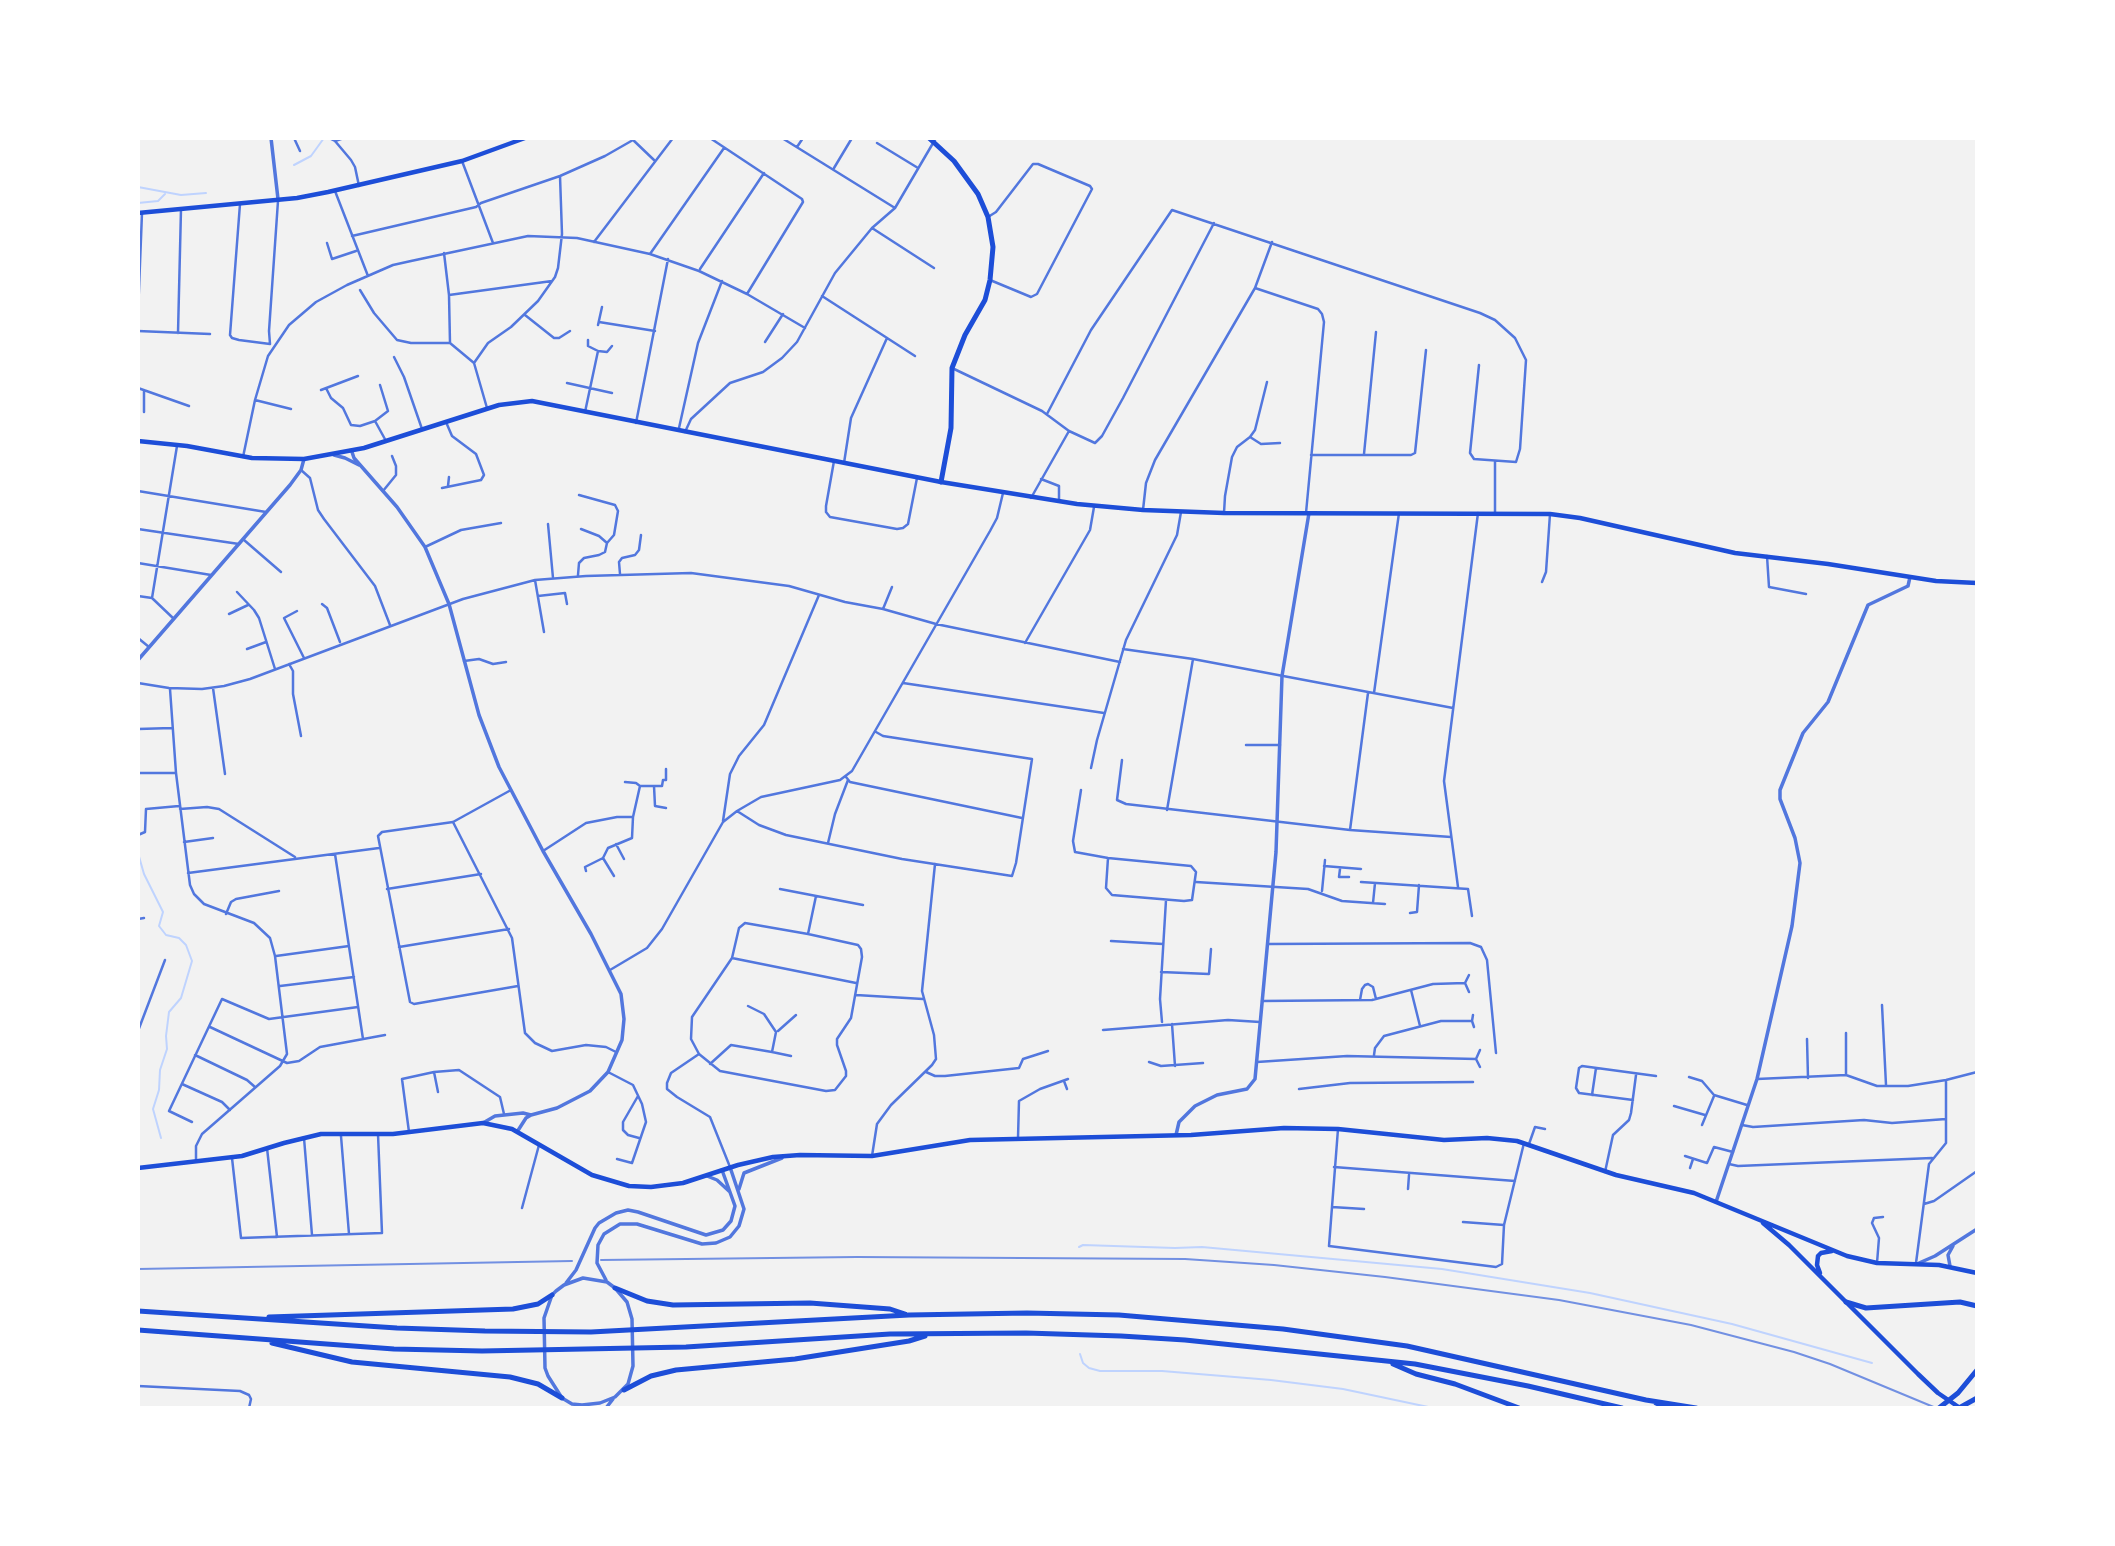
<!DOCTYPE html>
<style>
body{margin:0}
#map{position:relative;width:2115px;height:1546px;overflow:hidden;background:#f2f2f2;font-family:"Zilla Slab",serif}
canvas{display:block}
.frame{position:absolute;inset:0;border:140px solid #fff;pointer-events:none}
</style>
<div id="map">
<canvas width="2115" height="1546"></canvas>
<div class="frame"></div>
</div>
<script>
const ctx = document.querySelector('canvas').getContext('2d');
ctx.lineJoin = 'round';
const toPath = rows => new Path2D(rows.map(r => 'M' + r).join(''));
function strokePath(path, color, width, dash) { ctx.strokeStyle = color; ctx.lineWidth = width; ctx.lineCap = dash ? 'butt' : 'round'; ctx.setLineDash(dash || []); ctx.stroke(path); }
const stream = toPath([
 [294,165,311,156,324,138],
 [138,187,181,195,206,193],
 [138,203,158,201,165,194],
 [138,853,144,874,163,912,159,926,166,935,179,938,186,945,192,961,181,998,169,1012,166,1036,167,1049,160,1070,159,1090,153,1109,161,1138],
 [1079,1247,1083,1245,1175,1248,1202,1247,1442,1269,1590,1293,1732,1324,1872,1363],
 [1080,1354,1083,1363,1089,1368,1100,1371,1162,1371,1271,1380,1343,1389,1433,1408]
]);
const minor = toPath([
 [294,138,300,151],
 [329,138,335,141,351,160,355,167,359,186],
 [631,138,654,160],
 [710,138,802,199,803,202,747,294],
 [782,138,895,208],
 [335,141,344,138],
 [877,143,918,168],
 [797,147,803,138],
 [462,161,493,243],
 [834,168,852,138],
 [335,191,368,276],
 [240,204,230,335,232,338,239,340,270,344],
 [988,217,996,212,1033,164,1038,164,1090,186,1092,189,1037,294,1031,297,990,280],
 [872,228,934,268],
 [352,236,476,207,481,203,560,176,605,156,633,140],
 [594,242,673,138],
 [327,243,332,259,356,251],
 [444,253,449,295,450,343],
 [650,254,724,148],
 [700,269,764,173],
 [1255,288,1318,309,1322,314,1324,322,1306,513],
 [360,290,374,313,397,340,411,343,450,343,474,363],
 [449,295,552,281],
 [822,296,915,356],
 [138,314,142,213],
 [525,315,554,338,559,338,570,331],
 [599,322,655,331],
 [598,325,602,307],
 [138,331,210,334],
 [178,333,181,209],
 [588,340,588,346,598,351,607,352,612,346],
 [765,342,783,314],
 [270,344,269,331,278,201],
 [394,357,404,377,422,429],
 [952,368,1042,411,1069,431,1095,443,1102,436,1123,398,1214,223],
 [567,383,612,393],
 [138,388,189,406],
 [326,388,331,398,343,408,351,425,360,426,375,421,386,441],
 [321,390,358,376],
 [255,400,291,409],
 [487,408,474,363,488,343,511,327,538,301,555,277,558,268,562,234,560,176],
 [144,412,144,390],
 [585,412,598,351],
 [1047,414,1091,330,1172,210,1480,313,1495,320,1515,338,1526,360,1520,449,1516,462,1474,459,1470,453,1479,365],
 [375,421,388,411,380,385],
 [636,423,668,259],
 [679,428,698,343,722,281],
 [685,432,691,419,730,383,763,372,782,358,797,342,835,273,872,228,895,208,936,138],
 [1250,437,1261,444,1280,443],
 [1364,454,1376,332],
 [1311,455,1411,455,1415,453,1426,350],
 [243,457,255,400,268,356,289,325,316,302,347,285,393,265,411,261,528,236,577,238,650,254,699,271,747,294,805,328],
 [834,461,826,506,826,512,830,517,897,529,903,528,908,524,917,478],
 [1495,461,1495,513],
 [844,463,851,418,887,338],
 [301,470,310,478,318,510,324,519,375,586,390,625],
 [1041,479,1059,486,1059,501],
 [448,486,449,477],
 [442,488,481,480,484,475,476,454,452,436,446,422],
 [138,491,266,512],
 [383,491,396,475,396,466,392,456],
 [1031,498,1069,431],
 [1143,510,1146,483,1155,460,1255,288,1272,242],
 [1224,513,1225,496,1232,457,1237,447,1250,437,1255,430,1267,382],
 [548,524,553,578],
 [138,529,239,544],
 [581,529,599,536,607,543],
 [244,540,281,572],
 [425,547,461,530,501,523],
 [1767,556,1769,587,1806,594],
 [138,563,211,575],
 [620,574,619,562,622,558,635,555,639,550,641,535],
 [578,575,579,563,584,558,599,555,605,552,607,543,614,535,618,511,615,505,579,495],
 [535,580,544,632],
 [1542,582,1546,572,1550,514],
 [237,592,254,610,259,618,275,669],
 [138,596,152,598,174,619],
 [538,596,565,593,567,604],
 [152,598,177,446],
 [322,604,327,608,340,642],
 [883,609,892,587],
 [297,611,284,618,304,658],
 [229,614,248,605],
 [138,638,149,647],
 [1025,643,1090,530,1094,507],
 [247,649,266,642],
 [1123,649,1193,659,1453,708],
 [464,661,479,659,493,664,506,662],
 [289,664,293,671,293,694,301,736],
 [138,683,169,688,202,689,224,686,250,679,463,599,535,580,586,576,691,573,789,586,845,602,883,609,936,624,1120,662],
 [903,683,1104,713],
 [213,688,225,774],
 [1374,693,1399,513],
 [138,729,172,728],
 [1246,745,1280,745],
 [1122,760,1117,800,1126,804,1350,830,1451,837],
 [1091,768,1097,740,1126,640,1177,535,1181,512],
 [138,773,176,773,170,689],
 [176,773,190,885,194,894,204,904,254,923,270,938,275,956,287,1054,280,1066,202,1134,196,1146,196,1161],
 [846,777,850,782,1022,818],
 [625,782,636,783,640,786],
 [654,786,662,786,663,780,666,780,666,769],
 [511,790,453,822,382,832,378,836,410,1002,414,1004,518,986],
 [1081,790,1073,841,1075,852,1108,858,1191,866,1196,872,1192,900,1184,901,1112,895,1106,888,1108,858],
 [180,809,207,807,219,809,295,857],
 [1167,810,1193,659],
 [737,811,759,825,786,835,902,859,1012,876,1016,863,1032,759,883,736,876,732],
 [723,821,730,774,739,756,764,725,819,595],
 [453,822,512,938,525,1033,535,1043,552,1051,586,1045,606,1047,616,1052],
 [1350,830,1368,693],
 [138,835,145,832,146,809,179,806],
 [184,842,213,838],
 [828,843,835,814,848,780],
 [616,844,624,859],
 [543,851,586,823,617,817,633,817,640,786,654,786,655,806,666,808],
 [335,854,363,1039],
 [603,858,614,876],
 [1324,866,1361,869],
 [1340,869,1339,877,1349,877],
 [586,871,585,867,603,858,608,848,632,838,633,817],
 [188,873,379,848],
 [1196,882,1308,889,1342,901,1385,904],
 [1361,882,1468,889,1472,916],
 [1458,887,1444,781,1478,513],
 [387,889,481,874],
 [780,889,863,905],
 [1322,891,1325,860],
 [1373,903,1375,883],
 [1410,913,1417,912,1419,885],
 [226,914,231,902,236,899,279,891],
 [138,919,144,918],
 [745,923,808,934,858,945,861,949,862,957,851,1018,837,1039,837,1045,846,1071,846,1076,835,1090,826,1091,720,1071,699,1054,691,1039,692,1017,732,958,739,928,745,923],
 [808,934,816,896],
 [1111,941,1163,944],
 [1268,944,1470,943,1481,947,1487,960,1496,1053],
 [399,947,509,929],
 [276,956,349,946],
 [732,958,856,983],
 [610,970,647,948,662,929,723,822,737,811,761,797,840,780,852,771,990,531,997,518,1003,493],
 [1161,972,1209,974,1211,949],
 [280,986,354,977],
 [1411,990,1420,1026],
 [1469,992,1465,983,1469,975],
 [856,995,923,999],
 [1360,1000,1362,989,1365,985,1368,984,1373,987,1376,999],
 [1262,1001,1372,1000,1433,984,1465,983],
 [1882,1005,1886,1085],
 [748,1006,764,1014,776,1032,772,1052,791,1056],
 [1473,1015,1472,1021,1474,1027],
 [1162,1022,1160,999,1166,900],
 [1172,1024,1175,1066],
 [210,1027,287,1063,299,1061,320,1047,385,1035],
 [1103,1030,1228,1020,1260,1022],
 [138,1031,165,960],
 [778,1031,796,1015],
 [1846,1033,1846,1075],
 [1807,1039,1808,1078],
 [1480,1050,1476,1059,1480,1067],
 [699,1054,671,1073,667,1083,667,1089,677,1097,710,1117,730,1167],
 [195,1055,247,1080,255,1087],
 [1374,1055,1375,1048,1384,1036,1441,1021,1472,1021],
 [1149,1062,1161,1066,1203,1063],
 [1257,1062,1347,1056,1476,1059],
 [710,1064,731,1045,772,1052],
 [608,1072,633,1085,642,1104,646,1122,632,1163,617,1159],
 [926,1072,935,1076,945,1076,1019,1068,1023,1059,1048,1051],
 [1689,1077,1702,1081,1714,1095,1747,1105],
 [1757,1079,1846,1075,1877,1086,1908,1086,1946,1080,1977,1072],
 [1064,1081,1067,1089],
 [182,1084,222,1102,230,1110],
 [1299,1089,1350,1083,1473,1082],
 [438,1092,434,1072,459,1070,500,1097,504,1114],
 [1592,1095,1596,1068],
 [638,1096,623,1122,623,1130,628,1135,639,1138],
 [1633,1100,1579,1093,1576,1088,1579,1068,1582,1066,1656,1076],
 [1674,1106,1705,1115],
 [192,1122,169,1111,222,999,269,1019,358,1007],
 [1702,1125,1714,1096],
 [1742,1125,1753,1127,1864,1120,1892,1123,1946,1119],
 [1338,1129,1329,1246,1496,1267,1502,1264,1504,1225,1524,1143],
 [409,1132,402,1079,434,1072],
 [341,1136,349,1234],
 [304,1138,312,1235],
 [1018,1138,1019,1101,1040,1089,1068,1079],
 [1529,1144,1535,1127,1545,1129],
 [267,1148,277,1237],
 [872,1156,877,1124,891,1105,932,1065,936,1059,934,1035,922,991,935,864],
 [1685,1156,1707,1163,1714,1147,1733,1152],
 [232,1158,241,1238,382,1233,378,1134],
 [1729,1164,1738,1166,1932,1158],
 [1334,1167,1515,1181],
 [1690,1168,1693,1159],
 [1605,1172,1613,1135,1629,1120,1631,1113,1636,1075],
 [1408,1189,1409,1175],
 [1924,1204,1934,1201,1977,1171],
 [1332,1207,1364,1209],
 [522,1208,539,1145],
 [1463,1222,1504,1225],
 [1877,1263,1879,1238,1872,1223,1874,1218,1883,1217],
 [1916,1263,1929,1164,1946,1143,1946,1080],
 [138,1386,240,1391,249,1395,251,1399,249,1408]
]);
const tertiary = toPath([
 [271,138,278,199],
 [352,452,354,458,397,507,425,547,449,604,479,715,499,767,543,851,591,934,621,994,624,1019,622,1040,608,1072,590,1091,557,1108,531,1115,526,1118,517,1132],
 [334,455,345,458,359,465],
 [138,660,290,485,301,470,304,459],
 [483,1123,495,1116,523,1113,531,1115],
 [1176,1135,1179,1122,1195,1106,1217,1095,1247,1089,1255,1079,1276,852,1282,676,1309,513],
 [707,1176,717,1180,730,1192],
 [739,1189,744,1173,782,1158],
 [1716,1202,1757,1079,1792,926,1800,863,1795,838,1780,799,1780,790,1803,733,1828,702,1868,605,1908,586,1910,577],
 [1919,1263,1935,1256,1977,1229],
 [1950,1266,1948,1255,1953,1246],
 [583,1278,607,1282,615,1288,627,1302,632,1319,633,1366,628,1384,615,1397,600,1403,582,1405,572,1404,562,1398,548,1376,545,1368,544,1318,552,1295,556,1291,564,1285,583,1278],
 [606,1280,597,1263,598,1245,604,1234,620,1224,637,1224,702,1244,716,1243,730,1237,739,1226,744,1209,730,1167],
 [566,1283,576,1270,595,1228,599,1223,616,1213,628,1210,638,1212,706,1235,723,1230,731,1221,735,1206,722,1170],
 [606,1408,613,1399]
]);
const secondary = toPath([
 [138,213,297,198,328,192,462,161,525,138]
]);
const primary = toPath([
 [138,441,187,446,252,458,304,459,364,448,499,405,532,401,941,482,1077,504,1143,510,1224,513,1550,514,1580,518,1735,553,1828,564,1936,581,1977,583],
 [138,1168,242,1156,284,1143,321,1134,393,1134,483,1123,512,1129,592,1175,629,1186,651,1187,683,1183,738,1165,773,1157,800,1155,872,1156,970,1140,1191,1135,1284,1128,1338,1129,1444,1140,1487,1138,1517,1141,1616,1175,1694,1193,1847,1256,1877,1263,1939,1265,1977,1273],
 [1763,1223,1789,1245,1918,1374,1938,1393,1960,1408],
 [1820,1273,1817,1265,1818,1256,1821,1253,1832,1251]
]);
const trunk = toPath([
 [929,138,954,161,978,194,988,217,993,247,990,280,985,300,965,335,952,368,951,428,941,482]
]);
const motorway = toPath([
 [615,1288,647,1301,673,1305,810,1303,890,1309,905,1314],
 [1846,1302,1866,1308,1960,1302,1977,1306],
 [138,1311,397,1328,485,1331,591,1332,909,1315,1027,1313,1119,1315,1283,1329,1407,1346,1646,1400,1696,1408],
 [269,1317,513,1309,538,1304,552,1295],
 [138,1330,394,1349,482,1351,686,1347,890,1334,1026,1333,1121,1336,1185,1340,1415,1364,1528,1386,1622,1408],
 [272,1343,352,1362,510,1377,538,1384,562,1398],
 [1393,1364,1416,1374,1455,1384,1519,1408],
 [624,1390,651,1376,676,1370,795,1359,909,1341,925,1336],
 [1656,1403,1667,1408],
 [1939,1408,1958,1393,1977,1370],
 [1959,1408,1977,1398]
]);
const rail = toPath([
 [601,1260,857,1257,1185,1259,1274,1265,1385,1277,1559,1300,1691,1325,1794,1352,1830,1364,1936,1408],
 [138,1269,572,1261]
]);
strokePath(stream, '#bfd3fe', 2);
strokePath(minor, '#5277de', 2.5);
strokePath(tertiary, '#5277de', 3.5);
strokePath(secondary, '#1d4ed8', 4.5);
strokePath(primary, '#1d4ed8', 4.5);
strokePath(trunk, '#1d4ed8', 5);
strokePath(motorway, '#1d4ed8', 5);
strokePath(rail, '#7290e2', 2);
</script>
